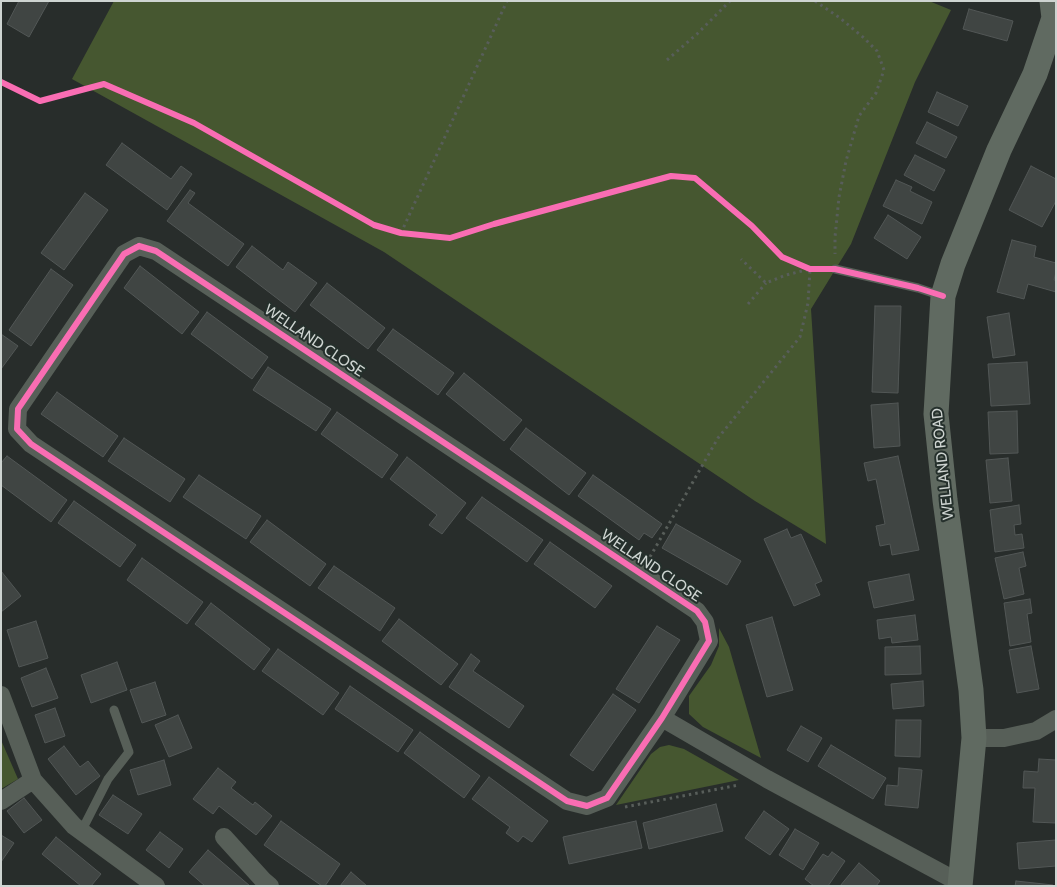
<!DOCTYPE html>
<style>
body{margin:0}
#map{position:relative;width:1057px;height:887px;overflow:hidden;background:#282d2b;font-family:Cabin,sans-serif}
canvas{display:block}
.frame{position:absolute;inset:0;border:2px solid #ced4d1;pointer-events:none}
</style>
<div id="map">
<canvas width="1057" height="887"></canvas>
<div class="frame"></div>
</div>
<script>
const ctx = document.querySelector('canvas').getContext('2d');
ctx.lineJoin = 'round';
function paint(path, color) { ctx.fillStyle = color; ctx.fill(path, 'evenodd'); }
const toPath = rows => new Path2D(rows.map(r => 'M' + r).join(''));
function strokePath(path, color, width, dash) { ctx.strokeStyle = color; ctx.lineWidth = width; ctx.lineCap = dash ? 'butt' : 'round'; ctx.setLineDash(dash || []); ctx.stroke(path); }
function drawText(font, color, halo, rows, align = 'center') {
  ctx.font = font + ' Cabin,sans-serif'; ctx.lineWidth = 4; ctx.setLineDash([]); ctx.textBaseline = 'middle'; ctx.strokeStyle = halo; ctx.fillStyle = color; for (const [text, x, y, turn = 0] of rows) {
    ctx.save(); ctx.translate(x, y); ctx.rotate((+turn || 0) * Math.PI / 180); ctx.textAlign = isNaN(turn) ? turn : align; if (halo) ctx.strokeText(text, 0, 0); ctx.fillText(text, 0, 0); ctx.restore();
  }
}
const green = toPath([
 [114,1,929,1,951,10,915,82,851,244,811,309,826,544,755,501,384,252,72,79],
 [719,628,729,647,761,758,703,727,689,714,689,696,711,665,719,646],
 [1,740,18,779,1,789],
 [669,745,684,749,739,780,616,805,651,754,660,747]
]);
const building = toPath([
 [19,1,49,1,29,37,7,24,19,1],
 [969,9,1013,21,1007,41,963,29,969,9],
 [937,92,968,106,958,126,928,112,937,92],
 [927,122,957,137,946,158,916,143,927,122],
 [122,143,171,179,181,166,192,174,167,210,106,165,122,143],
 [915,155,945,170,934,191,904,175,915,155],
 [1031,166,1056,179,1056,201,1042,227,1009,210,1031,166],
 [896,180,912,187,910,191,932,202,922,224,883,206,896,180],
 [190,190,195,193,188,203,244,244,228,266,167,221,190,190],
 [85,193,108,210,64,270,41,253,85,193],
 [888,215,921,237,907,259,874,238,888,215],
 [1012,240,1036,246,1034,257,1056,263,1056,272,1054,280,1056,280,1056,292,1028,284,1024,299,997,292,1012,240],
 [252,246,283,270,288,262,317,283,295,312,236,267,252,246],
 [140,266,199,312,182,334,124,288,140,266],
 [51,269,73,285,31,346,9,330,51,269],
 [327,283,385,328,368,349,310,305,327,283],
 [875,306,901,306,898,393,872,392,875,306],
 [207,312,268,357,252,379,191,334,207,312],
 [1009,313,1015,355,993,358,987,317,1009,313],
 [393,329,454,373,438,395,377,350,393,329],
 [1,334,18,346,1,369,1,334],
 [1027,362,1030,404,991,406,988,364,1027,362],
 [268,367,331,409,316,431,253,390,268,367],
 [464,373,522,420,504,441,446,394,464,373],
 [57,392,118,436,103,457,41,414,57,392],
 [898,403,900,446,874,448,871,405,898,403],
 [1017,411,1018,453,990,454,988,412,1017,411],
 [337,412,398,455,382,478,321,434,337,412],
 [526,428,586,473,569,495,510,449,526,428],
 [124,438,185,479,170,502,108,461,124,438],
 [7,456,67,500,51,522,1,485,1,463,7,456],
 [898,456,919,550,892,555,890,544,880,546,876,526,885,524,876,479,868,481,864,463,898,456],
 [407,457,466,503,442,534,429,525,437,515,390,479,407,457],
 [1008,458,1012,501,990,503,986,460,1008,458],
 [199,475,261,516,246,539,183,497,199,475],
 [593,475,662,524,652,538,644,533,639,540,578,496,593,475],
 [482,497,543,540,527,562,466,518,482,497],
 [74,501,136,545,120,567,58,523,74,501],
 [1019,505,1021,524,1014,525,1015,535,1022,534,1024,548,995,552,990,510,1019,505],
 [267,520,326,564,310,586,250,542,267,520],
 [676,524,741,561,727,585,662,548,676,524],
 [787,529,791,538,801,534,822,581,815,584,820,595,794,606,764,539,787,529],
 [550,542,612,586,595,608,534,564,550,542],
 [1023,552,1026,566,1019,568,1024,594,1004,599,995,558,1023,552],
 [142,558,203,602,187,624,127,580,142,558],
 [334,566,395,608,380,631,318,588,334,566],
 [1,571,21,596,1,612,1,571],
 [909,574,914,600,874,608,868,582,909,574],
 [1030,599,1032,613,1027,614,1031,642,1010,646,1004,603,1030,599],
 [211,603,270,649,254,670,195,624,211,603],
 [915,615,918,640,892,643,891,637,879,639,877,620,915,615],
 [772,617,793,690,767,697,746,625,772,617],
 [399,619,458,664,441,685,382,641,399,619],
 [36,621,48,658,19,667,7,630,36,621],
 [657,626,680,640,639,703,616,689,657,626],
 [920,646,921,674,885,675,885,647,920,646],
 [1031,646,1039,689,1017,693,1009,650,1031,646],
 [278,649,339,693,323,715,262,671,278,649],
 [471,654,480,661,473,671,524,706,509,728,449,687,471,654],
 [117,662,127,690,91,703,81,675,117,662],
 [46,668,58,698,32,707,21,678,46,668],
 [923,681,924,706,893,709,891,684,923,681],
 [155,682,166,715,142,723,130,690,155,682],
 [350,686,413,730,398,752,335,709,350,686],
 [613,694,636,710,593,771,570,755,613,694],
 [55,708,65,736,45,743,35,715,55,708],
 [178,715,192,748,169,757,155,725,178,715],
 [896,720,921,720,920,757,895,756,896,720],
 [801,726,822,738,808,762,787,750,801,726],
 [420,732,480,776,464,798,404,753,420,732],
 [831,745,886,778,873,799,818,766,831,745],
 [64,746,80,767,88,761,100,776,76,795,48,759,64,746],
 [1039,759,1056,760,1056,823,1033,822,1035,788,1023,788,1024,771,1038,772,1039,759],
 [164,760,171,785,138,795,130,770,164,760],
 [218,768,236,782,231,788,253,805,255,802,272,816,256,835,219,806,213,814,193,799,218,768],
 [899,768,922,770,918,808,885,805,887,785,898,786,899,768],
 [489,777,548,821,532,842,523,836,518,842,506,833,510,827,472,799,489,777],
 [113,795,142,814,128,834,99,815,113,795],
 [24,798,42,820,24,833,7,811,24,798],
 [716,804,723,831,649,849,643,823,716,804],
 [764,811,789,829,770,855,745,838,764,811],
 [281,821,340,864,325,886,322,886,264,845,281,821],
 [636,821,642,848,569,864,563,837,636,821],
 [795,829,819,843,803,870,779,855,795,829],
 [160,832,183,849,169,868,146,850,160,832],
 [1,835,14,843,1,862,1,835],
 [56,837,101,874,91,886,81,886,42,854,56,837],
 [1056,840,1056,866,1019,869,1017,843,1056,840],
 [208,850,250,886,205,886,189,872,208,850],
 [832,852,845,861,828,886,814,886,805,879,823,854,828,857,832,852],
 [859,863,880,881,876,886,840,886,859,863],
 [351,872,367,886,340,886,351,872],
 [1016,881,1053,885,1052,886,1015,886,1016,881]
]);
const path = toPath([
 [815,1,840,18,864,38,877,51,884,70,876,93,859,116,846,161,839,197,835,237,835,254],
 [667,60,697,34,730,1],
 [401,233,507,1],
 [748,304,766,283],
 [650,557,718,438,800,337,808,303,810,269,786,275,766,283,741,259],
 [625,807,739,785]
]);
const lane = toPath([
 [835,269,918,288,942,296],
 [81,832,108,779,129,752,114,710]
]);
const street = toPath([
 [139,246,156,251,697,611,705,622,709,641,662,718,607,798,587,806,567,801,31,444,17,429,18,409,124,254,139,246],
 [1,695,33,780,74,826,156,886],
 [662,718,767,779,960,883],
 [974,738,1004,738,1036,731,1056,719],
 [1,801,33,780],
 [224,837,263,880,270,886]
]);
const secondary = toPath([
 [960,886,974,738,971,690,945,500,936,414,943,296,953,264,999,150,1035,74,1054,18,1052,1]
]);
const cycleway = toPath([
 [1,82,40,101,104,84,194,123,374,225,401,233,450,238,494,224,671,176,695,178,752,226,782,257,810,269,835,269,918,288,943,296],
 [139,246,156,251,697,611,705,622,709,641,662,718,607,798,587,806,567,801,31,444,17,429,18,409,124,254,139,246]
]);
const streetNames = [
 ["WELLAND CLOSE",314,341,34],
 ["WELLAND ROAD",943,464,-96],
 ["WELLAND CLOSE",651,566,34]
];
paint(green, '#465730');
paint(building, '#404543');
strokePath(building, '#525756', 1);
strokePath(path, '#585e5a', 3, [2.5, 4]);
strokePath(lane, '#575f58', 9);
strokePath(street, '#575f58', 18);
strokePath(secondary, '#606a61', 25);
strokePath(cycleway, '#f96db3', 6);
drawText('15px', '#ced4d1', '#25302c', streetNames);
</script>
